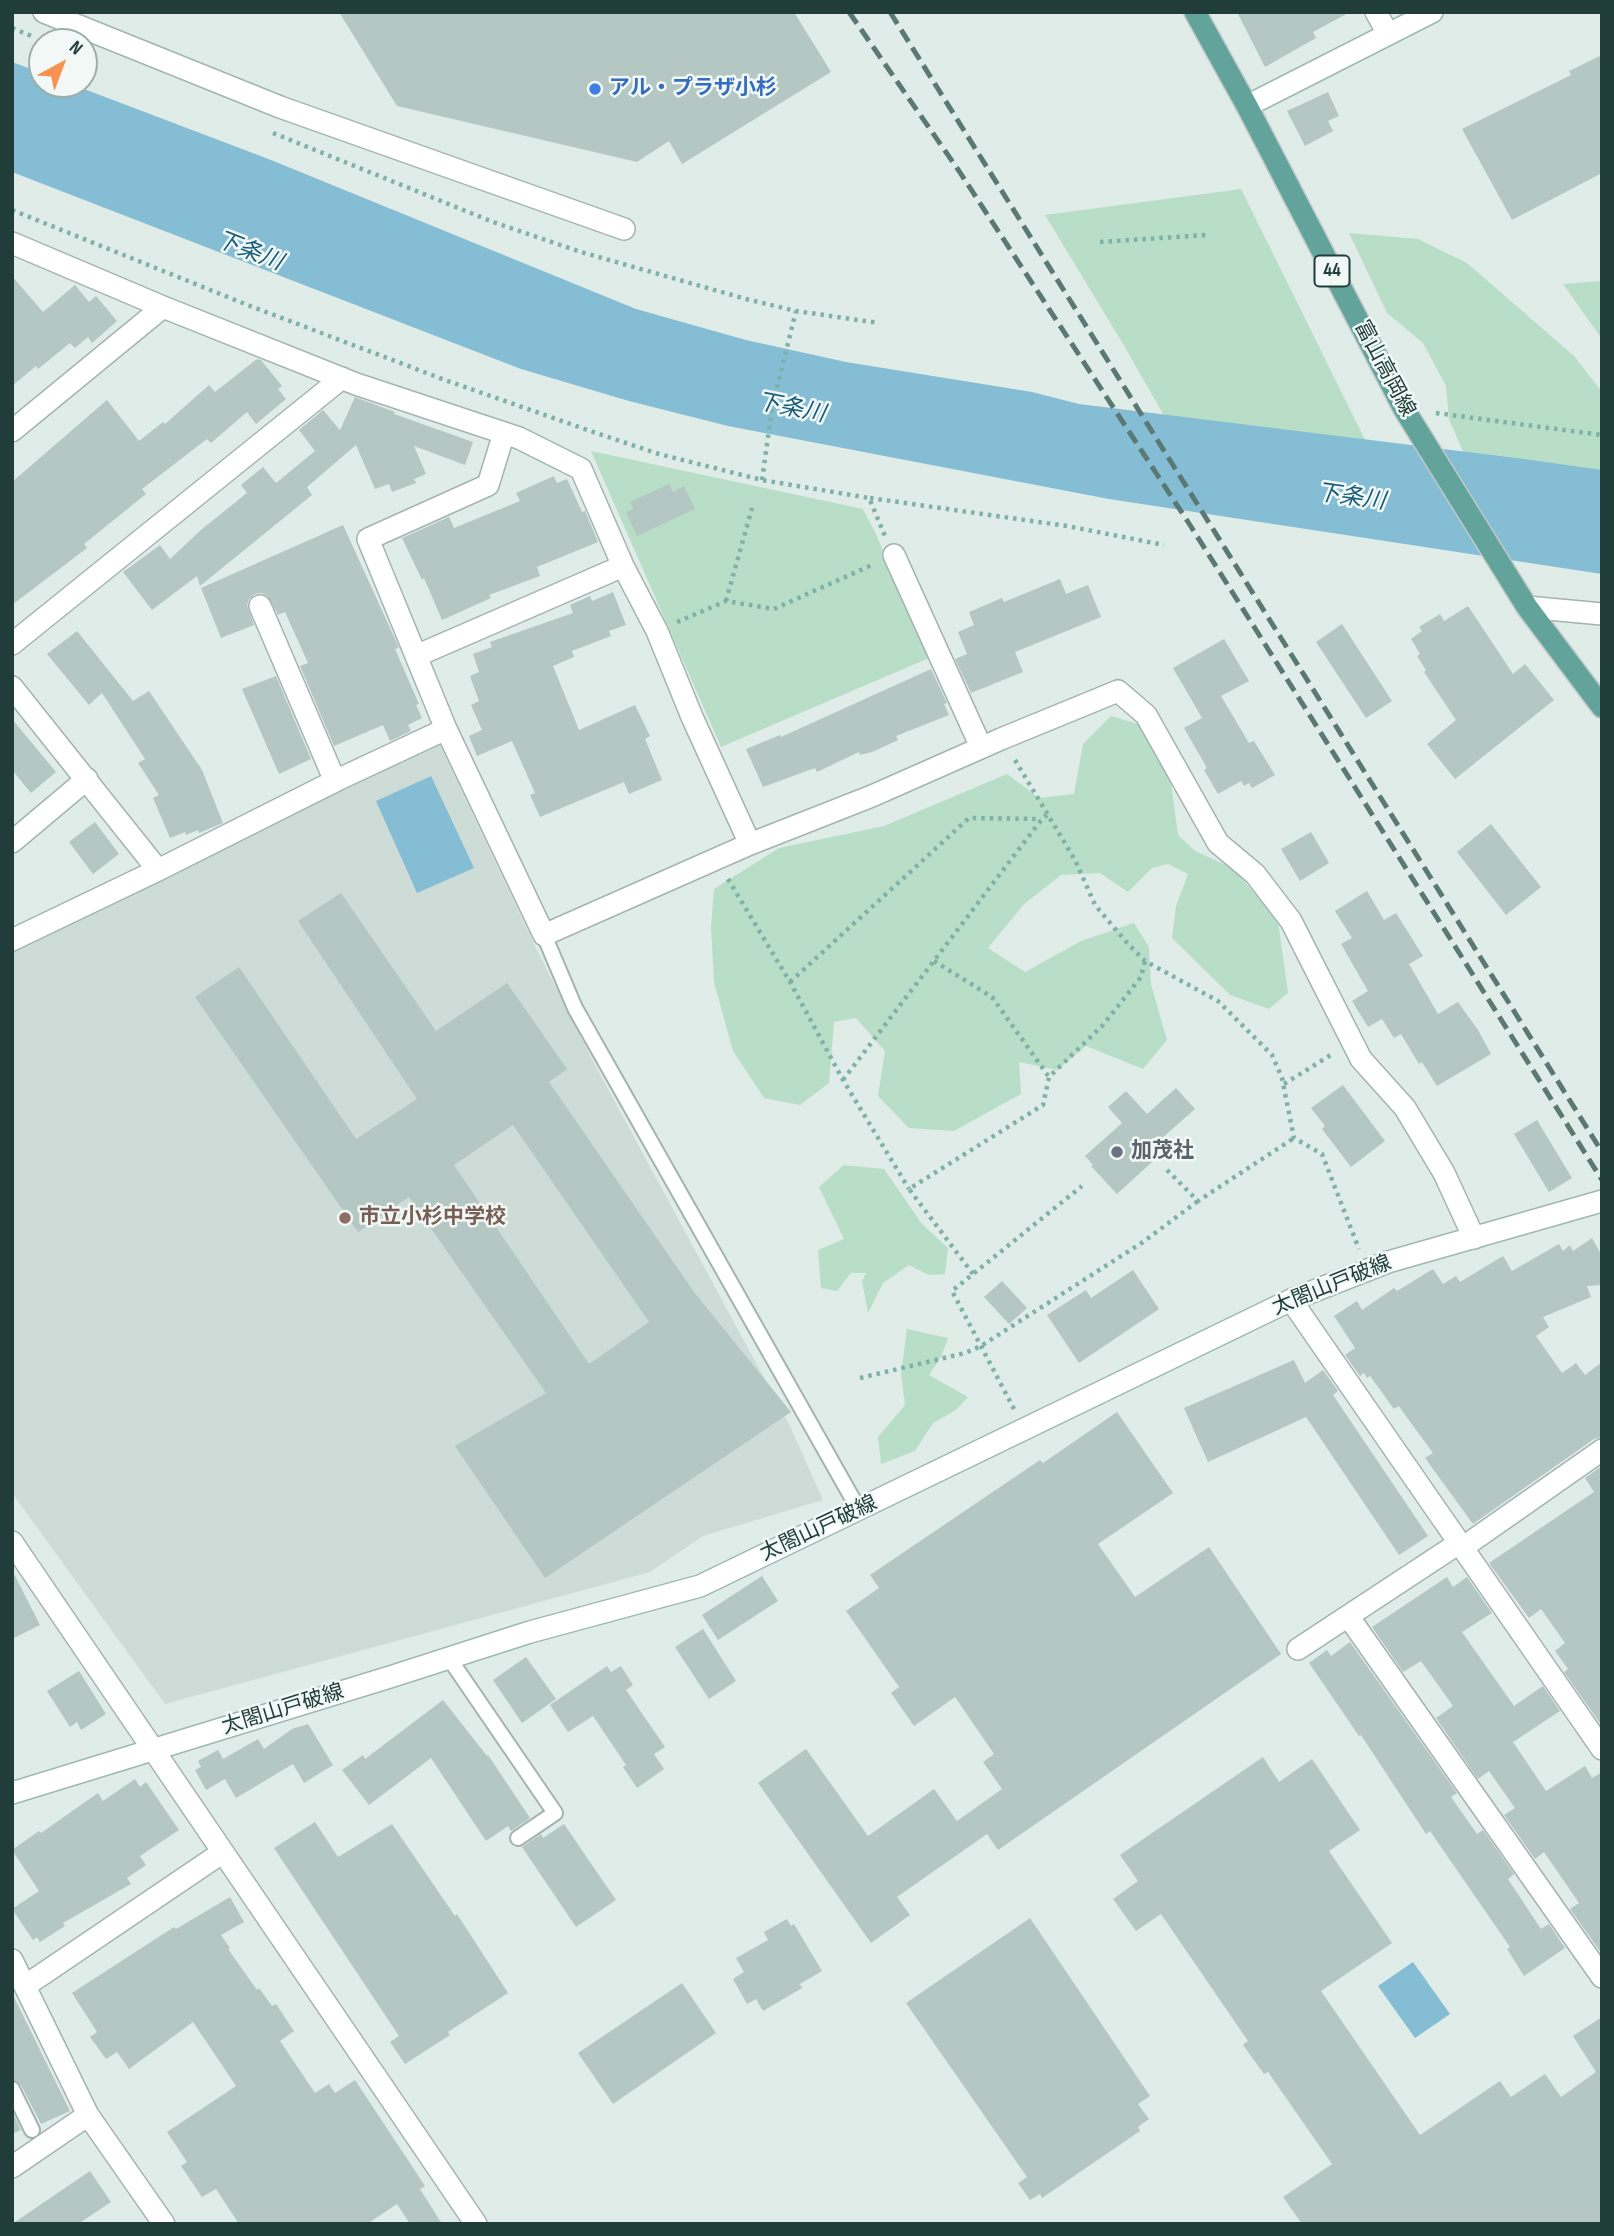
<!DOCTYPE html>
<meta charset="utf-8">
<style>
body{margin:0}
#map{position:relative;width:1614px;height:2236px;overflow:hidden;background:#e0ece8;font-family:"Sofia Sans Condensed",sans-serif}
canvas{display:block}
.frame{position:absolute;inset:0;border:14px solid #203d39;pointer-events:none}
.north{position:absolute;left:28px;top:28px;width:70px;height:70px;box-sizing:border-box;background:#f1f8f5;border:2px solid #9dadaa;border-radius:50%;rotate:41deg;font-size:19px;font-weight:700;line-height:28px;text-align:center;color:#203d39}
.north::after{content:'';display:block;margin:auto;width:24px;height:32px;background:#f89151;clip-path:polygon(50% 0,100% 100%,50% 72%,0 100%)}
</style>
<div id="map">
<canvas width="1614" height="2236"></canvas>
<div class="frame"></div>
<div class="north">N</div>
</div>
<script>
const ctx = document.querySelector('canvas').getContext('2d');
ctx.lineJoin = 'round';
function paint(path, color) { ctx.fillStyle = color; ctx.fill(path, 'evenodd'); }
const toPath = rows => new Path2D(rows.map(r => 'M' + r).join(''));
function strokePath(path, color, width, dash) { ctx.strokeStyle = color; ctx.lineWidth = width; ctx.lineCap = dash ? 'butt' : 'round'; ctx.setLineDash(dash || []); ctx.stroke(path); }
function drawText(font, color, halo, rows, align = 'center') {
  ctx.font = font + ' "Sofia Sans Condensed","Noto Sans JP",sans-serif'; ctx.lineWidth = 5; ctx.setLineDash([]); ctx.textBaseline = 'middle'; ctx.strokeStyle = halo; ctx.fillStyle = color; for (const [text, x, y, turn = 0] of rows) {
    ctx.save(); ctx.translate(x, y); ctx.rotate((+turn || 0) * Math.PI / 180); ctx.textAlign = isNaN(turn) ? turn : align; if (halo) ctx.strokeText(text, 0, 0); ctx.fillText(text, 0, 0); ctx.restore();
  }
}
const built = toPath([
 [439,743,534,944,594,1063,790,1426,823,1500,703,1536,650,1572,165,1704,12,1493,12,951]
]);
const green = toPath([
 [1241,189,1378,466,1174,433,1123,344,1045,215],
 [1349,233,1418,239,1467,263,1574,356,1602,392,1602,478,1464,454,1449,419,1446,386,1423,343,1387,313],
 [1602,281,1602,339,1563,284],
 [591,451,863,509,876,534,929,658,721,747],
 [1111,716,1141,725,1171,783,1178,835,1195,851,1233,868,1278,921,1288,993,1269,1009,1230,995,1172,938,1176,906,1188,874,1168,864,1152,868,1128,892,1100,873,1061,875,1024,904,988,948,1025,972,1081,941,1134,923,1149,947,1151,984,1167,1040,1143,1069,1086,1046,1057,1070,1019,1062,1021,1094,954,1131,909,1128,878,1096,885,1051,856,1018,834,1022,829,1083,800,1105,764,1098,733,1051,714,982,711,927,714,889,779,848,884,826,1007,774,1039,798,1074,794,1083,744],
 [844,1165,884,1169,922,1224,948,1248,945,1274,929,1275,909,1265,883,1283,868,1313,862,1281,866,1273,851,1273,837,1291,821,1288,818,1250,844,1239,819,1187],
 [907,1329,948,1338,941,1357,929,1375,968,1397,956,1410,933,1423,915,1451,881,1464,878,1437,905,1405,901,1374]
]);
const water = toPath([
 [12,62,42,73,42,84,71,84,271,160,636,309,746,340,846,362,1032,392,1079,404,1524,459,1602,470,1602,574,1109,499,728,426,629,401,521,369,12,172],
 [431,776,474,868,417,893,376,801],
 [1413,1962,1450,2014,1415,2038,1378,1986]
]);
const building = toPath([
 [339,12,794,12,831,72,682,164,669,141,637,162,397,106],
 [1237,12,1350,12,1313,32,1316,38,1265,67],
 [1602,55,1602,173,1512,220,1462,129,1571,75,1569,71],
 [1328,92,1339,116,1328,121,1333,131,1305,146,1287,111],
 [12,276,43,312,75,285,89,302,96,296,117,321,92,343,88,337,75,348,70,343,38,369,36,366,12,386],
 [257,359,261,360,282,386,278,389,286,399,256,424,247,412,211,443,207,439,142,489,146,494,84,544,87,548,12,605,12,482,107,400,139,441,163,422,165,424,209,385,215,392],
 [355,397,395,412,394,414,473,442,465,465,414,446,426,474,414,479,416,483,392,492,389,484,375,489,356,445,307,487,312,495,200,586,197,576,152,610,123,572,160,545,170,559,202,529,247,493,241,485,263,467,276,483,315,451,299,430,323,410,340,430],
 [554,476,557,483,567,479,582,512,585,511,598,542,537,567,540,576,489,595,491,598,442,620,424,578,422,580,402,538,449,517,454,528,520,501,516,493],
 [669,484,673,492,684,486,695,509,637,536,626,512,633,509,630,502],
 [343,525,396,641,399,648,395,649,419,704,416,705,422,718,408,725,411,731,390,741,383,725,334,746,300,666,308,663,285,612,278,615,268,596,262,593,255,594,249,599,247,605,254,625,221,638,201,588],
 [1060,579,1066,594,1088,585,1101,617,1015,652,1023,672,971,693,955,659,967,654,958,632,974,625,969,612,1002,598,1004,602],
 [613,592,626,625,609,631,611,636,572,651,574,657,553,666,579,730,635,705,650,736,645,739,662,780,629,794,624,782,540,817,530,795,535,793,512,741,477,756,469,736,482,730,471,705,479,701,470,676,479,672,473,654,492,647,490,642,573,613,570,605,590,596,592,601],
 [1468,606,1513,674,1525,664,1554,700,1455,779,1427,744,1456,720,1424,672,1426,670,1417,656,1420,654,1411,639,1422,631,1419,627,1440,614,1444,621],
 [1342,624,1392,701,1366,718,1316,642],
 [77,631,133,701,149,691,202,770,223,823,199,833,198,830,186,835,185,832,170,838,153,798,159,795,138,763,145,759,102,693,89,705,47,654],
 [1224,639,1249,681,1221,696,1249,743,1254,741,1275,775,1252,788,1249,783,1244,786,1241,781,1218,794,1204,770,1207,768,1184,728,1202,718,1173,668],
 [931,669,947,703,944,704,949,715,896,736,898,740,872,752,860,755,859,752,817,772,815,768,763,787,746,749,780,735,781,737],
 [276,676,311,759,279,774,242,689],
 [12,719,56,772,31,793,12,770],
 [95,822,119,854,93,874,69,842],
 [1491,824,1541,887,1506,915,1457,852],
 [1311,832,1329,863,1300,881,1281,849],
 [1367,891,1384,920,1396,913,1423,956,1409,964,1438,1014,1458,1002,1478,1030,1491,1054,1437,1086,1422,1062,1419,1064,1401,1034,1394,1038,1382,1019,1368,1027,1352,1001,1368,991,1341,944,1352,938,1335,911],
 [341,893,436,1031,507,983,567,1069,549,1082,694,1292,791,1412,545,1578,455,1446,546,1393,409,1197,358,1232,195,997,239,967,356,1139,417,1099,298,921],
 [513,1125,649,1322,589,1364,454,1165],
 [1343,1085,1385,1141,1351,1167,1322,1129,1325,1126,1311,1108],
 [1176,1088,1195,1109,1144,1154,1152,1162,1117,1194,1091,1166,1093,1165,1085,1156,1122,1123,1108,1107,1126,1091,1147,1114],
 [1537,1120,1572,1178,1549,1192,1514,1134],
 [1592,1238,1602,1256,1602,1285,1587,1286,1591,1297,1543,1317,1549,1327,1536,1336,1562,1373,1576,1363,1585,1375,1602,1362,1602,1437,1594,1439,1473,1524,1425,1458,1433,1453,1403,1412,1399,1406,1394,1409,1370,1376,1367,1378,1364,1373,1360,1376,1345,1355,1355,1348,1334,1316,1357,1301,1362,1310,1394,1288,1397,1291,1433,1269,1443,1284,1456,1276,1460,1282,1503,1256,1512,1271,1559,1244,1563,1251,1570,1245,1573,1251],
 [1133,1270,1159,1309,1079,1363,1047,1315,1086,1290,1091,1298],
 [1002,1281,1027,1308,1009,1324,984,1297],
 [1294,1360,1305,1383,1323,1370,1338,1391,1333,1395,1428,1536,1399,1555,1306,1417,1208,1462,1184,1408],
 [1117,1412,1173,1493,1098,1544,1135,1597,1209,1547,1281,1654,998,1850,987,1834,897,1897,910,1915,871,1943,758,1783,806,1749,868,1836,934,1789,957,1821,1002,1789,983,1762,994,1754,955,1697,914,1726,891,1693,899,1687,846,1611,879,1588,870,1575,1040,1460,1043,1463],
 [1602,1466,1602,1726,1564,1672,1568,1669,1555,1651,1565,1643,1541,1609,1529,1618,1489,1563,1594,1492,1585,1478],
 [12,1570,40,1625,12,1639],
 [762,1576,778,1601,718,1640,702,1615],
 [1447,1577,1453,1587,1467,1577,1492,1613,1462,1632,1514,1706,1543,1686,1560,1711,1513,1742,1546,1791,1585,1766,1592,1778,1602,1772,1602,1954,1570,1909,1579,1903,1544,1852,1535,1859,1504,1815,1515,1808,1489,1771,1478,1779,1436,1718,1453,1706,1421,1661,1403,1672,1372,1627],
 [703,1629,736,1681,709,1699,675,1647],
 [1350,1642,1457,1793,1451,1797,1477,1834,1483,1830,1514,1874,1508,1879,1541,1929,1549,1924,1565,1948,1524,1976,1507,1949,1510,1947,1430,1831,1426,1834,1361,1735,1359,1736,1309,1663,1327,1650,1331,1656],
 [526,1657,556,1699,522,1723,493,1680],
 [607,1666,611,1672,621,1666,633,1685,626,1690,665,1747,654,1754,664,1769,637,1788,623,1767,626,1765,593,1716,568,1732,550,1705],
 [79,1671,106,1714,81,1730,77,1722,70,1727,47,1691],
 [443,1700,487,1756,488,1755,530,1818,511,1831,508,1826,486,1841,431,1758,369,1805,342,1770,363,1755,365,1759],
 [308,1724,333,1765,304,1783,293,1764,236,1798,225,1779,206,1790,195,1770,201,1767,198,1761,218,1750,223,1759,258,1739,264,1749,292,1729],
 [1263,1757,1279,1782,1312,1759,1360,1830,1329,1851,1392,1943,1321,1991,1420,2135,1500,2081,1511,2097,1545,2074,1561,2097,1596,2072,1573,2036,1602,2017,1602,2224,1302,2224,1283,2197,1332,2164,1268,2072,1264,2074,1243,2045,1248,2041,1161,1914,1136,1931,1113,1899,1138,1881,1120,1855],
 [135,1779,140,1787,146,1782,179,1830,140,1856,146,1865,127,1878,131,1884,63,1923,65,1926,40,1942,37,1937,33,1940,12,1909,39,1891,12,1850,39,1831,41,1833,98,1793,103,1801],
 [315,1822,338,1857,392,1824,455,1916,457,1914,508,1993,448,2032,450,2035,405,2064,390,2042,399,2036,274,1848],
 [564,1824,616,1900,576,1927,522,1847,541,1834,543,1838],
 [230,1897,244,1922,221,1935,230,1948,228,1949,257,1990,259,1988,272,2006,276,2004,294,2031,280,2041,315,2093,329,2084,335,2093,355,2080,425,2186,420,2189,442,2224,410,2224,397,2204,367,2224,239,2224,216,2189,202,2197,181,2166,187,2162,167,2132,236,2086,193,2022,129,2069,117,2052,106,2059,90,2037,97,2032,72,1993,174,1927,176,1929],
 [1030,1918,1150,2096,1138,2104,1149,2119,1138,2127,1140,2131,1042,2198,1040,2194,1030,2200,1018,2183,1027,2177,906,2003],
 [787,1919,791,1926,794,1924,822,1971,800,1984,802,1988,763,2011,756,1999,747,2004,733,1979,744,1972,736,1958,768,1940,764,1932],
 [682,1983,716,2033,613,2104,578,2053],
 [12,1993,70,2111,41,2124,21,2085,12,2079],
 [12,2111,21,2130,12,2134],
 [90,2171,111,2202,78,2224,12,2224]
]);
const path = toPath([
 [12,28,34,37],
 [273,133,493,222,581,252,746,299,796,311,879,323],
 [12,210,245,304,445,380,596,433,659,454,762,480,869,498,885,536],
 [1100,242,1206,235],
 [1436,413,1602,435],
 [762,480,772,408,796,311],
 [870,498,1067,526,1164,545],
 [726,601,752,508],
 [677,622,726,601,774,609,874,564],
 [1015,760,1075,860,1095,905,1128,944,1145,961,1218,1001,1272,1055,1282,1078,1294,1138,1322,1154,1359,1249],
 [728,879,790,982,843,1080,909,1189],
 [934,961,992,997,1049,1077],
 [790,982,969,818,1041,819],
 [843,1080,1042,819,1047,815],
 [1284,1084,1334,1053],
 [1167,1170,1198,1201,1294,1138],
 [973,1274,909,1189,1043,1105,1049,1077,1103,1025,1141,977,1145,961],
 [860,1378,965,1353,981,1346,1143,1242,1198,1201],
 [1014,1409,952,1291,1082,1186]
]);
const lane = toPath([
 [544,935,575,1008,859,1510],
 [449,1658,555,1813,518,1838],
 [12,2089,32,2130]
]);
const street = toPath([
 [44,12,280,107,624,229],
 [1376,12,1388,34],
 [12,243,163,307,356,384,519,438,581,469,623,566,657,631,692,717,750,844,872,796,1001,739,1118,691,1146,715,1218,843,1255,874,1291,921,1361,1059,1405,1108,1444,1173,1474,1238],
 [12,431,163,307],
 [894,555,981,747],
 [260,606,335,781],
 [1527,607,1602,614],
 [12,644,342,378],
 [416,656,623,566],
 [12,687,158,870],
 [446,729,368,539,488,485,504,433],
 [12,842,87,779],
 [12,940,158,870,335,781,446,729,544,935,750,844],
 [1291,1300,1602,1749],
 [12,1542,476,2224],
 [1462,1548,1602,1450],
 [1348,1616,1602,1977],
 [1298,1649,1459,1543],
 [12,1960,88,2115,164,2224],
 [25,1986,223,1852],
 [12,2167,88,2115]
]);
const secondary = toPath([
 [1247,106,1432,12],
 [12,1793,390,1677,530,1632,700,1586,1291,1300,1388,1262,1602,1201]
]);
const primary = toPath([
 [1195,12,1247,106,1404,409,1527,607,1602,707]
]);
const rail = toPath([
 [849,12,959,171,1190,525,1602,1180],
 [890,12,1602,1152]
]);
const markers = [
 [595,89,7,"#3f7fe0"],
 [1117,1152,7,"#6b7280"],
 [345,1218,7,"#8d6e63"]
];
const shields = [
 [1332,271,35]
];
const shieldNames = [
 ["44",1332,271]
];
const shopNames = [
 ["アル・プラザ小杉",609,89]
];
const streetNames = [
 ["富山高岡線",1384,369,62],
 ["太閤山戸破線",1332,1286,-22],
 ["太閤山戸破線",819,1529,-25],
 ["太閤山戸破線",283,1710,-17]
];
const worshipNames = [
 ["加茂社",1131,1152]
];
const educationNames = [
 ["市立小杉中学校",359,1218]
];
const waterNames = [
 ["下条川",249,252,21],
 ["下条川",791,409,11],
 ["下条川",1351,498,8]
];
paint(built, '#cedcd7');
paint(green, '#b8dec7');
paint(water, '#85bdd4');
paint(building, '#b5c7c2');
strokePath(lane, '#a3b4b0', 18);
strokePath(street, '#a3b4b0', 24);
strokePath(secondary, '#9eb8b2', 24);
strokePath(primary, '#c1c9c8', 24);
strokePath(path, '#7fb1a8', 4.5, [3.5, 5]);
strokePath(lane, '#fff', 14);
strokePath(street, '#fff', 21);
strokePath(secondary, '#fff', 21);
strokePath(primary, '#62a39c', 21);
strokePath(rail, '#5a7975', 5, [14, 7]);
for (const [x, y, r, color] of markers) { const dot = new Path2D(); dot.arc(x, y, r, 0, 2 * Math.PI); ctx.fillStyle = color; ctx.fill(dot); strokePath(dot, '#f1f8f5', 2.5); }
for (const [x, y, w] of shields) { const box = new Path2D(); box.roundRect(x - w / 2, y - 15.5, w, 31, 5); ctx.fillStyle = '#f1f8f5'; ctx.fill(box); strokePath(box, '#203d39', 2); }
drawText('bold 19px', '#203d39', null, shieldNames);
drawText('bold 21px', '#366cbe', '#f1f8f5', shopNames, 'left');
drawText('21px', '#203d39', '#f1f8f5', streetNames);
drawText('bold 21px', '#5b616d', '#f1f8f5', worshipNames, 'left');
drawText('bold 21px', '#785e54', '#f1f8f5', educationNames, 'left');
drawText('italic 23px', '#175d7b', '#f1f8f5', waterNames);
</script>
